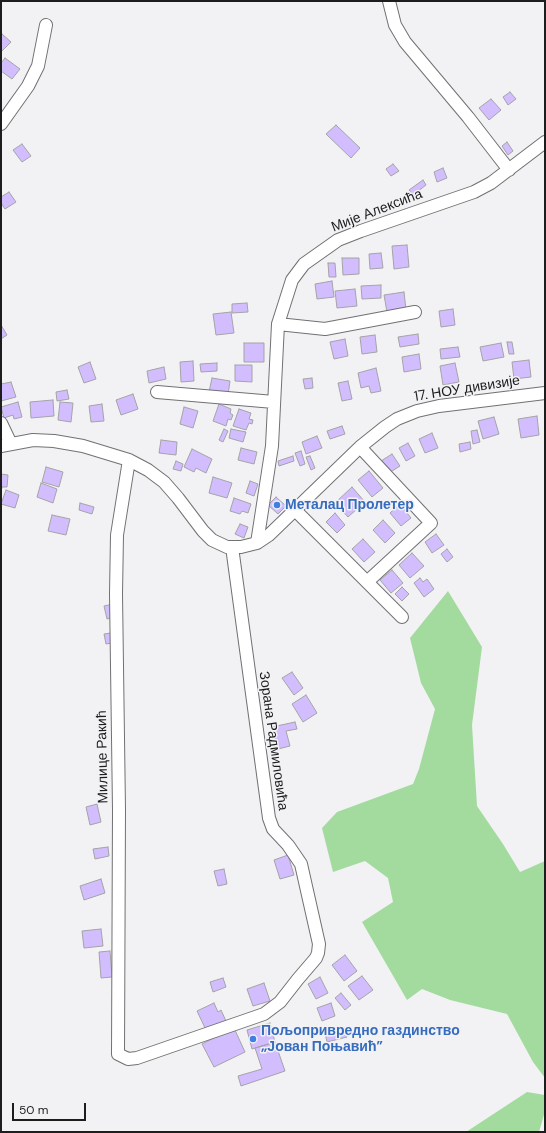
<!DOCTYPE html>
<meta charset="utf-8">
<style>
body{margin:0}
#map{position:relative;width:546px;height:1133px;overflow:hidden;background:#f2f2f5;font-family:"DM Sans",sans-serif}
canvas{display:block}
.frame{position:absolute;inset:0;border:2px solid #1d1d1e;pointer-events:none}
.scale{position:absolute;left:12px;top:1103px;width:74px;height:18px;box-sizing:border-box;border:2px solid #1d1d1e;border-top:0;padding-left:5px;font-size:12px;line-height:14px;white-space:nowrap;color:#1d1d1e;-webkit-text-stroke:3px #f2f2f5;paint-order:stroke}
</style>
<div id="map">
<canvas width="546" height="1133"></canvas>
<div class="frame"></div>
<div class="scale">50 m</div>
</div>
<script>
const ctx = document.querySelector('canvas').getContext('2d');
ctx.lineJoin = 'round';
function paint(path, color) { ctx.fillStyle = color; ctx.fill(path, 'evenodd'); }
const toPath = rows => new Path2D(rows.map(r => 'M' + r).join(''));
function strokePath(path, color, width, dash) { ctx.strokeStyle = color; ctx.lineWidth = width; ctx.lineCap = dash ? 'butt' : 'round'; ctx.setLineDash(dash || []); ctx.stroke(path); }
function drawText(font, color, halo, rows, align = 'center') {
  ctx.font = font + ' "DM Sans",sans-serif'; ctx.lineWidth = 3; ctx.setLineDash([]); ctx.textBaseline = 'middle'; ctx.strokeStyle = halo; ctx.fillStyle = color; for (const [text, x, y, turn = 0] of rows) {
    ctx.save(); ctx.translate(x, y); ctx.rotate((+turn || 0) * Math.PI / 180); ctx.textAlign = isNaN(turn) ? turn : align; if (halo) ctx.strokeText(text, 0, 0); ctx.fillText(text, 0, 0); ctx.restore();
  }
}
const green = toPath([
 [448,591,482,647,472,725,477,806,503,844,520,872,545,861,545,1078,533,1062,507,1014,450,1000,422,989,407,1000,362,922,393,902,388,878,365,861,333,872,322,828,337,812,413,784,419,769,435,709,421,683,410,638],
 [527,1092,545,1095,545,1111,539,1132,466,1132]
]);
const building = toPath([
 [2,34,11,42,1,52,1,35,2,34],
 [5,58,20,69,12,79,1,71,1,63,5,58],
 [510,92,516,99,508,105,503,97,510,92],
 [491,99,501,110,489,120,479,108,491,99],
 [336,125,360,148,351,158,326,134,336,125],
 [507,142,513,151,508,155,502,146,507,142],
 [22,144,31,156,22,162,13,150,22,144],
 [393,164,399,171,391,176,386,169,393,164],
 [443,168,447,178,437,182,434,172,443,168],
 [423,180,426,185,413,195,409,190,423,180],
 [9,192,16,202,5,209,1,203,1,197,9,192],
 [407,245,409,267,394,269,392,246,407,245],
 [381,253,383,268,370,269,369,254,381,253],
 [342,258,359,258,359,274,343,275,342,258],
 [328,263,335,263,336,277,329,277,328,263],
 [332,281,334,297,317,299,315,284,332,281],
 [381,285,381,298,362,299,361,286,381,285],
 [355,289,357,306,337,308,335,291,355,289],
 [404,292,406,310,387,312,384,295,404,292],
 [247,303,248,312,232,313,232,304,247,303],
 [453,309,455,325,441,327,439,311,453,309],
 [231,312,234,333,216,335,213,314,231,312],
 [1,325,7,335,1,339,1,325],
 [418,334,419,344,400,347,398,337,418,334],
 [375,335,377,352,362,354,360,337,375,335],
 [345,339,348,356,334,359,330,342,345,339],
 [507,342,512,342,514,354,509,354,507,342],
 [244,343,264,343,264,362,244,362,244,343],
 [501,343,504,357,483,361,480,347,501,343],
 [458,347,460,357,441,359,440,349,458,347],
 [419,354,421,369,404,372,402,357,419,354],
 [529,360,531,377,514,379,512,362,529,360],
 [193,361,194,381,181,382,180,362,193,361],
 [90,362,96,379,84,383,78,367,90,362],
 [217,363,217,371,201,372,200,364,217,363],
 [455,363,459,382,443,385,440,366,455,363],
 [235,365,252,365,252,382,235,381,235,365],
 [164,367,166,379,149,383,147,371,164,367],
 [376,368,381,391,371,393,369,386,361,388,358,373,376,368],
 [212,378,230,381,228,395,209,392,212,378],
 [312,378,313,388,305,389,303,379,312,378],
 [348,381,352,399,342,401,338,383,348,381],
 [11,382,16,397,1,401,1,384,11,382],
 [67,390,69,399,57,401,56,392,67,390],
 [133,394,138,409,121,415,116,400,133,394],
 [53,400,54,416,31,418,30,402,53,400],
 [18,402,22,417,14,419,13,415,4,418,1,407,18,402],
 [60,402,73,403,71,422,58,420,60,402],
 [102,404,104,421,91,422,89,406,102,404],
 [219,404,231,409,230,413,233,415,231,420,228,419,226,426,213,421,219,404],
 [184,407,198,411,193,428,180,424,184,407],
 [239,409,251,413,249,419,253,420,252,424,249,423,246,430,233,426,239,409],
 [537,416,539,435,521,438,518,419,537,416],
 [494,417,499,434,483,439,478,421,494,417],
 [342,426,345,434,330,439,327,431,342,426],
 [224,429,228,431,223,442,219,440,224,429],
 [231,429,246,432,243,442,229,438,231,429],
 [477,430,480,442,473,444,471,431,477,430],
 [432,433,438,448,425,453,419,439,432,433],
 [317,436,322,448,306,454,302,442,317,436],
 [161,440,177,442,176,455,159,453,161,440],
 [470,442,471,449,460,452,459,444,470,442],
 [408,443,415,456,406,461,399,448,408,443],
 [241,448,257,452,254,464,238,460,241,448],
 [192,449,212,459,206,473,196,468,194,472,184,467,192,449],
 [301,451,305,464,300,466,295,453,301,451],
 [392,454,400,466,389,473,381,461,392,454],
 [293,456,294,461,279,466,278,461,293,456],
 [310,456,315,468,311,470,306,457,310,456],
 [176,461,183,464,181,471,173,469,176,461],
 [46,467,63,472,59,487,42,482,46,467],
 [369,471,383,488,372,497,358,480,369,471],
 [1,474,8,475,7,487,2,487,1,492,1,474],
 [213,477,232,483,227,498,209,493,213,477],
 [250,481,258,484,254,496,246,493,250,481],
 [41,483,57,489,53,503,37,497,41,483],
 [352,487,365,502,348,517,335,503,352,487],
 [6,490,19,495,15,508,1,504,6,490],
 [276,497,286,506,278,514,268,505,276,497],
 [234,498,251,504,248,513,242,511,240,514,230,511,234,498],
 [80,503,94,507,92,514,79,510,80,503],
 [400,504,411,518,401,526,390,513,400,504],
 [335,513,345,525,337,533,326,522,335,513],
 [52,515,70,519,66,535,48,531,52,515],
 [383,520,395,533,385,543,373,530,383,520],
 [240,524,248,527,244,538,235,534,240,524],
 [436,534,444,545,432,553,425,542,436,534],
 [363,539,375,552,364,562,352,549,363,539],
 [447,549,453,557,447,562,441,554,447,549],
 [412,553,424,566,410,578,399,565,412,553],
 [392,570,403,583,391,593,380,580,392,570],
 [420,578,423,582,427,579,434,589,424,597,414,583,420,578],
 [402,587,409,594,402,601,395,594,402,587],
 [113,604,116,617,107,619,104,606,113,604],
 [111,633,112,643,106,644,104,634,111,633],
 [292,672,303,688,294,695,282,678,292,672],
 [306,695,317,713,303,722,292,704,306,695],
 [295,722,297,729,286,731,290,746,278,749,272,727,295,722],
 [97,804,101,822,90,825,86,807,97,804],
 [108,847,109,856,95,859,93,849,108,847],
 [288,855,294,875,280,879,274,860,288,855],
 [224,869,227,884,218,886,214,871,224,869],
 [101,879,105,893,84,900,80,886,101,879],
 [101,929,103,946,84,948,82,931,101,929],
 [110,951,112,977,101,978,99,952,110,951],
 [345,955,357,971,344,981,332,965,345,955],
 [362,976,373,990,359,1000,348,986,362,976],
 [320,977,328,993,316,999,308,984,320,977],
 [223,978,226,987,213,992,210,982,223,978],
 [264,983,270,1001,253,1006,247,989,264,983],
 [341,993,351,1005,345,1010,335,998,341,993],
 [214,1003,218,1012,221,1010,226,1021,206,1030,197,1011,214,1003],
 [331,1003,335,1016,322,1021,317,1008,331,1003],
 [270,1023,275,1042,252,1049,247,1030,270,1023],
 [234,1028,245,1052,214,1067,202,1044,234,1028],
 [345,1028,347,1037,327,1042,325,1033,345,1028],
 [275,1042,285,1071,241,1086,238,1076,262,1069,255,1048,275,1042]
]);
const minor = toPath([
 [389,1,395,25,405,42,468,117,509,170],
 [1,124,28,86,38,66,46,25],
 [278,324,325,329,415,312],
 [157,392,274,402],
 [1,423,11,444],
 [1,446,33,440,54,441,83,446,129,460,148,470,164,482,178,498,203,531,212,540,227,547,241,547,257,543,269,535,360,447,385,427,397,419,417,411,439,406,545,393],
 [360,447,431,523,367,582],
 [129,460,117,535,116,594,119,810,118,1054,128,1059,137,1058,264,1014,280,1002,298,979,316,958,318,953,319,944,301,864,288,845,273,829,269,818,232,547],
 [295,510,402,617],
 [257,543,272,446,278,324,292,280,304,264,338,240,361,231,474,192,491,183,545,142]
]);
const markers = [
 [277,505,4,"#3f7fe0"],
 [253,1039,4,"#3f7fe0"]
];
const streetNames = [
 ["Мије Алексића",377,211,-21],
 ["17. НОУ дивизије",467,389,-9],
 ["Зорана Радмиловића",273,741,82],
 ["Милице Ракић",103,757,-91]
];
const shopNames = [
 ["Металац Пролетер",285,505],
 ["Пољопривредно газдинство",261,1031],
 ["„Јован Поњавић”",261,1047]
];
paint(green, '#a3db9f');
paint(building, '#d2bdff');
strokePath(building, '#a4a3a6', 1);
strokePath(minor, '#717173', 14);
strokePath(minor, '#fff', 12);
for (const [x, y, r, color] of markers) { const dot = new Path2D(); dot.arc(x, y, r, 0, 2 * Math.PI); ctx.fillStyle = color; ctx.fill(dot); strokePath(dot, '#f2f2f5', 1.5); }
drawText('14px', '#1d1d1e', '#f2f2f5', streetNames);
drawText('bold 14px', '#366cbe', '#f2f2f5', shopNames, 'left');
</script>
